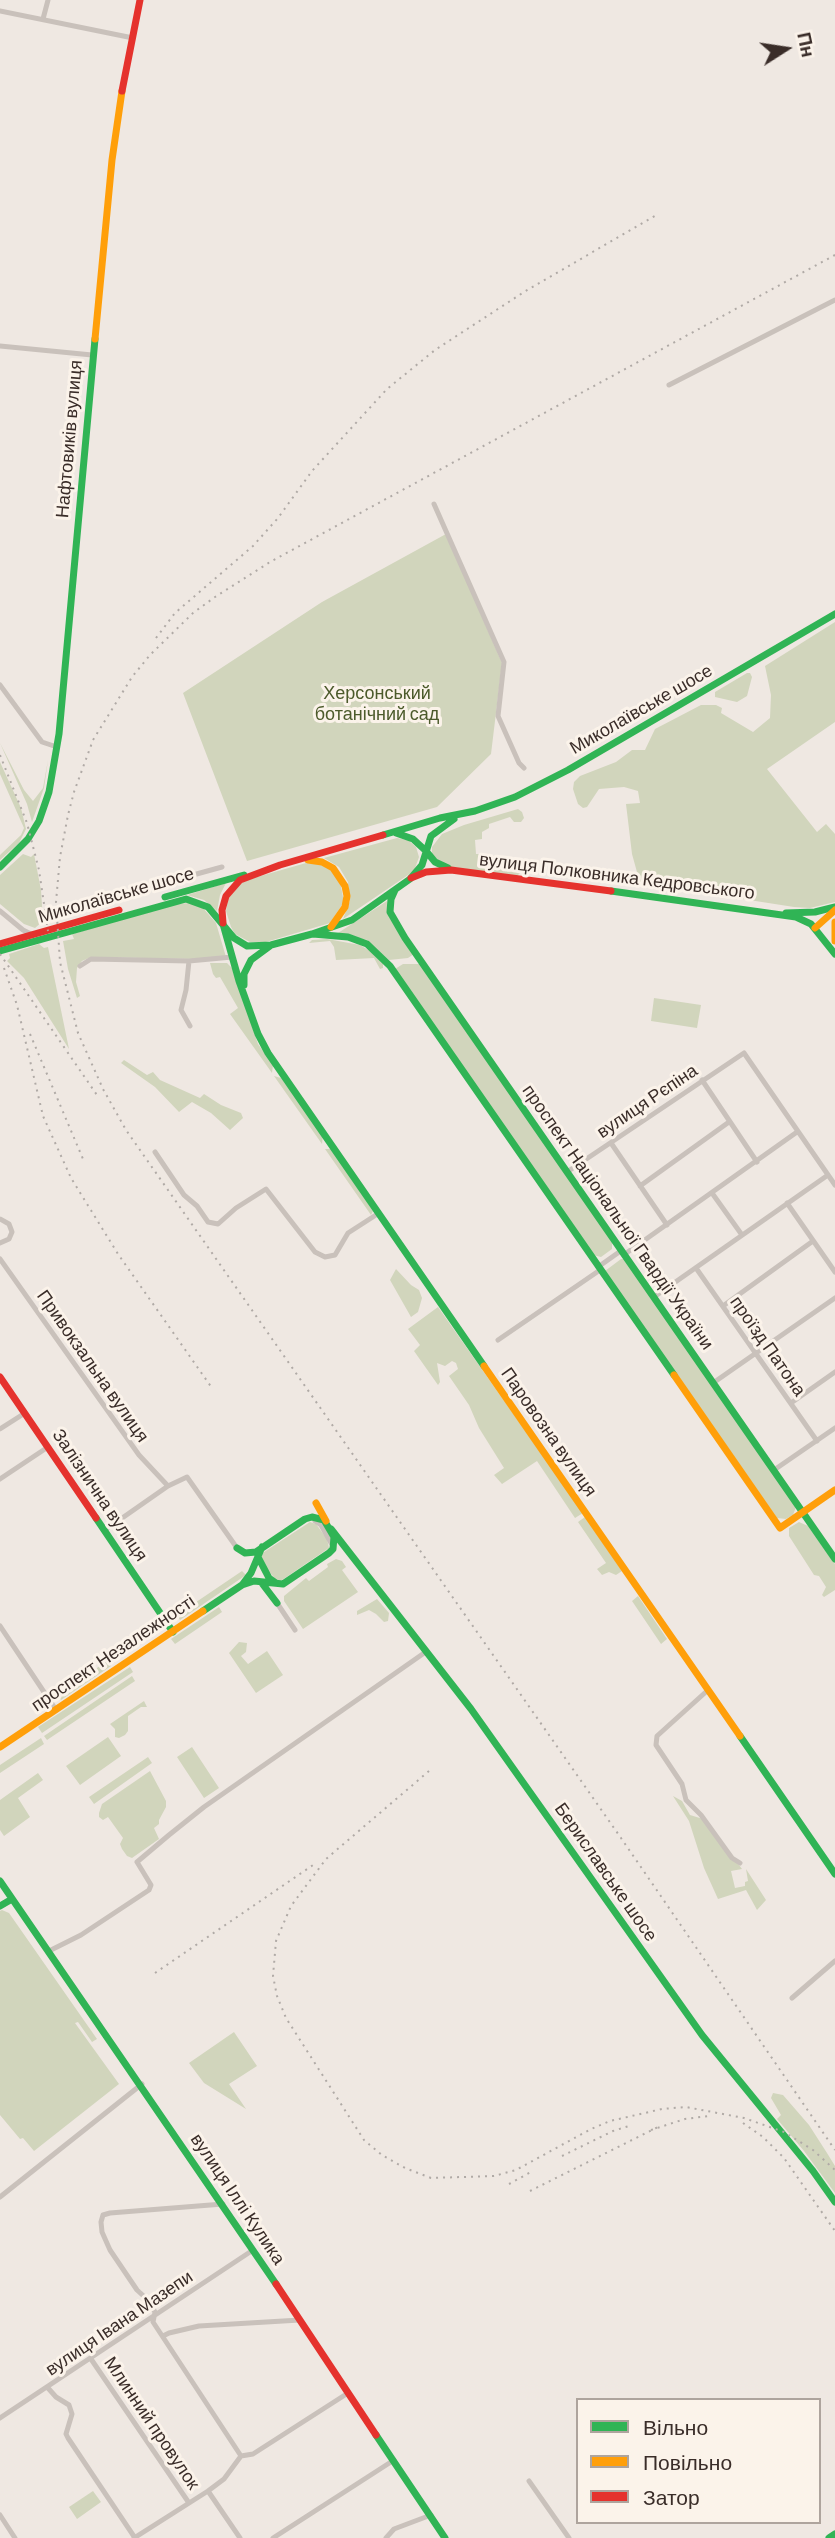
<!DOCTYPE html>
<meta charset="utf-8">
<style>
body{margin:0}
#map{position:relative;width:835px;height:2538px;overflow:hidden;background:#efe8e2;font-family:Barlow,sans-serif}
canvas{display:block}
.legend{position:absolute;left:576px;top:2398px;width:245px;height:126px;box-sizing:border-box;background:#fbf3ea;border:2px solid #aea49d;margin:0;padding:9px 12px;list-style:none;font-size:21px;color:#3a2d29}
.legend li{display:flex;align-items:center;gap:14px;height:35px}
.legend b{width:35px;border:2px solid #aea49d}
.north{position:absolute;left:751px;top:14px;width:70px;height:70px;-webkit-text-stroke:5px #fbf3ea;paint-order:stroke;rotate:78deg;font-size:19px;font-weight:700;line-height:28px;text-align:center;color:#3a2d29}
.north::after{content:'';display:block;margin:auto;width:24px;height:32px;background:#3a2d29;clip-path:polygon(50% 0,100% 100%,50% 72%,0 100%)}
</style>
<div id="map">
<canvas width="835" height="2538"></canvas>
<ul class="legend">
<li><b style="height:9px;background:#30b455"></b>Вільно</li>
<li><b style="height:9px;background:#ff9f0a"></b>Повільно</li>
<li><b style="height:9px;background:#e5322d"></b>Затор</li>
</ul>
<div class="north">Пн</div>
</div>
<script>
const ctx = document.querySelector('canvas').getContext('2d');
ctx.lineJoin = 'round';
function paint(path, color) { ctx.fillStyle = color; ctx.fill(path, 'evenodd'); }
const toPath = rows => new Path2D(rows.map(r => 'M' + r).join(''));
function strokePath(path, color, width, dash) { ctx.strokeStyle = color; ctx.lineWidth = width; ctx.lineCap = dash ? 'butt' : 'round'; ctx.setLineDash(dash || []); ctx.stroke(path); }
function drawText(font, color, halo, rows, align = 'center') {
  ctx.font = font + ' Barlow,sans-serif'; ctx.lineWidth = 6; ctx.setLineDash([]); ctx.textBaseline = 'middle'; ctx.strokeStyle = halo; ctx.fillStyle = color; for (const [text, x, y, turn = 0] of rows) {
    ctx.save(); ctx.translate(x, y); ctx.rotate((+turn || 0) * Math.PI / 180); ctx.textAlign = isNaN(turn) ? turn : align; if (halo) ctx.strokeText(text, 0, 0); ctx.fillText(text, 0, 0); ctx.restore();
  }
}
const green = toPath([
 [446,534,502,663,491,754,437,807,247,861,183,693,322,602],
 [835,622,835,722,767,769,817,832,826,824,835,834,835,902,810,908,794,907,640,883,632,854,626,804,640,803,638,791,624,787,599,789,587,807,583,808,578,804,573,789,574,782,580,776,616,762,632,750,645,750,655,729,701,705,716,705,722,708,721,713,753,732,770,718,771,695,765,666],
 [747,673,750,673,752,677,747,696,737,702,715,697,715,692],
 [0,743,24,790,33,801,43,788,48,760,44,788,32,822,27,804],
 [0,762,21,808,26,829,19,843,0,860,0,855,21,835,24,828,0,774],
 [518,809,522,812,524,818,521,822,514,822,510,817,489,824,489,828,482,832,482,839,475,840,476,854,483,854,485,860,493,864,493,867,517,871,519,863,522,864,523,870,517,876,445,866,432,856,432,847,442,834,464,825],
 [397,838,408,840,416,847,419,857,414,871,343,919,350,901,348,882,339,867,324,858],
 [23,854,31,857,34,854,41,890,43,921,35,928,24,924,0,904,0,875],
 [306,863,325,865,339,877,344,902,330,923,266,942,250,942,235,934,231,927,226,911,228,899,239,884,250,879],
 [226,883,220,895,217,911,204,900,187,895],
 [387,901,389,917,414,954,408,958,389,960,367,940,338,933],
 [191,903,203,908,216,923,226,957,195,959,91,957,82,961,77,968,76,982,80,996,77,998,68,969,63,941,74,939,72,934,173,904],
 [327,939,360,945,375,954,383,963,383,968,380,969,374,958,336,960,334,947,330,941,309,943,312,940],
 [39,944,44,948,48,947,69,1049,24,978,7,961,10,958,9,954],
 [210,963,227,963,232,968,258,1044,273,1065,272,1073,230,1014,238,1008,220,977,216,978,213,974],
 [403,964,421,964,612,1241,612,1249,601,1257,593,1255,395,969],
 [654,998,701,1005,697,1028,651,1021],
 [124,1060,147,1075,153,1072,160,1080,200,1098,204,1094,221,1105,241,1113,243,1118,230,1130,211,1113,192,1102,179,1112,155,1087,121,1063],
 [274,1076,281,1078,323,1135,322,1144],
 [325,1149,331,1149,373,1211,371,1215],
 [621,1259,624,1259,796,1507,793,1515,786,1519,777,1518,605,1271],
 [396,1269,411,1285,419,1290,422,1298,418,1312,411,1317,390,1280],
 [438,1307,583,1513,575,1518,537,1461,502,1484,494,1475,504,1468,479,1428,469,1405,449,1376,458,1369,456,1363,452,1361,445,1366,437,1363,440,1382,438,1385,414,1351,420,1345,408,1329],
 [585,1517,622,1571,616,1575,609,1572,602,1575,597,1569,606,1563,578,1522],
 [310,1522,316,1524,327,1539,329,1548,282,1580,277,1581,262,1563,261,1554],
 [799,1522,808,1526,835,1564,835,1590,824,1597,822,1595,826,1587,819,1576,814,1575,789,1536,789,1528],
 [336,1559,342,1561,346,1567,342,1570,358,1592,303,1629,284,1601,284,1596,306,1578,309,1581,328,1567,327,1564],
 [242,1571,246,1575,180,1620,177,1615],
 [638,1596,667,1639,661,1644,632,1601],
 [377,1599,389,1613,388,1621,384,1622,376,1614,369,1610,357,1615,357,1611],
 [219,1607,222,1612,175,1644,171,1639],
 [239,1642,247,1643,246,1652,241,1656,248,1664,267,1651,283,1675,256,1693,229,1653],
 [107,1661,111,1666,61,1700,58,1695],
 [130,1667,133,1672,42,1733,38,1727],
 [132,1676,135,1681,47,1740,44,1736],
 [144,1701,147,1707,141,1707,128,1716,128,1731,125,1735,119,1738,115,1737,115,1729,110,1724],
 [108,1737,121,1756,80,1785,66,1766],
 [41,1738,44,1744,0,1773,0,1765],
 [192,1747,219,1788,204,1798,177,1757],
 [148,1757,152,1763,94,1804,89,1797],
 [150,1771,166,1801,166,1807,159,1820,159,1824,154,1828,159,1839,132,1858,127,1856,122,1849,120,1844,123,1838,108,1817,103,1820,99,1817,99,1813,102,1804],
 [38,1773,43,1780,18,1798,30,1817,4,1836,0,1830,0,1800],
 [673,1796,682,1801,690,1815,703,1819,739,1865,742,1869,731,1871,735,1888,745,1886,745,1882,748,1881,746,1869,766,1900,757,1910,746,1890,718,1899,704,1868,689,1821],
 [2,1910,9,1913,97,2039,92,2042,78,2022,75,2023,119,2084,34,2151,23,2138,20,2139,0,2115,0,1911],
 [234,2032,257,2066,229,2084,246,2109,204,2083,189,2063],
 [773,2093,783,2095,809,2125,827,2153,835,2166,835,2193,804,2151,777,2119,781,2115,771,2098],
 [93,2491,101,2502,77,2519,69,2507]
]);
const street = toPath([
 [0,11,133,38],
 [43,19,48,0],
 [0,346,92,355],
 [669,385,835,300],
 [434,504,504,662,498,716,519,763,524,768],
 [0,685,42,742,57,747],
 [80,906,222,867],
 [0,911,23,930,33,935],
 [189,961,186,990,181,1010,190,1026],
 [80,966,91,959,189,961,232,957],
 [702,1080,757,1162],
 [611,1143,667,1225],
 [155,1152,184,1195,197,1206,208,1222,218,1224,236,1208,266,1189,315,1252,325,1257,335,1255,348,1233,379,1213],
 [567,1172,744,1053,835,1185],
 [640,1186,729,1122],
 [712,1193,742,1235],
 [787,1203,835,1272],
 [0,1219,9,1224,12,1232,9,1239,0,1243],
 [625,1254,797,1132],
 [0,1259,139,1455,168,1486],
 [598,1267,622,1250],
 [696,1268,817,1441],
 [654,1297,828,1175],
 [723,1306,813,1241],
 [498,1340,600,1270],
 [713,1383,835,1298],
 [791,1403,835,1372],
 [0,1429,25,1413],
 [774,1470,835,1428],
 [0,1479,48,1447],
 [315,1521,321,1525,331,1543],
 [105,1530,168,1486,187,1477,237,1548],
 [277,1603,295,1630],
 [0,1626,56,1710],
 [708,1690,657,1736,656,1745,682,1784,686,1800,701,1815,732,1858,740,1863],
 [49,1951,81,1935,149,1890,151,1885,137,1862,169,1835,204,1807,427,1651],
 [792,1998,835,1961],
 [0,2197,142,2084],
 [223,2204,110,2213,103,2215,101,2222,102,2232,110,2250,137,2290,148,2300,155,2312,153,2322,241,2456],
 [163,2336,169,2333,199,2326,300,2320],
 [91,2359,189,2503],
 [48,2388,56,2397,69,2405,72,2414,66,2434,68,2438,135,2538],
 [0,2418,253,2250],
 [529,2481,569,2538],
 [208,2491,240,2538],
 [0,2515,15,2538],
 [134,2538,208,2491,224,2479,241,2456,253,2454,348,2393],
 [273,2538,394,2460],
 [386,2538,394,2529,431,2515]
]);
const fast = toPath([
 [396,833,413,839,426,851],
 [383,835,440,818,475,811,515,797,568,770,835,614],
 [426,851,435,862,448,868],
 [0,867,28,839,39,821,49,792,59,734,95,339],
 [395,890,391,899,390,912,405,938,835,1559],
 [611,891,796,917,811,924,835,954],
 [165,897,244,875],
 [786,913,815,912,835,907],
 [223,924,239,981,258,1034,268,1053,484,1366],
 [313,934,348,937,367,944,390,966,674,1375],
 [0,951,186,899,208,907,234,938,247,946,271,945,312,934,352,920,410,879,422,865,431,836,454,819],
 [244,985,244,974,251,960,270,946],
 [96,1518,173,1632],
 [331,1529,471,1709,702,2035,813,2171,835,2202],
 [237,1548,245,1553,256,1552,305,1519,312,1517,324,1520,334,1537,333,1549,329,1553,283,1584,254,1581,242,1585],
 [258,1557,269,1578,276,1583],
 [261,1582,277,1603],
 [203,1611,242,1585,251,1573,262,1547],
 [740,1736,835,1874],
 [0,1881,276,2284],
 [0,1906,12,1899],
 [376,2435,445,2538],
 [829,2538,835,2534]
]);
const slow = toPath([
 [95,339,112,160,122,91],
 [308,860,322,862,333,868,345,886,347,896,345,907,331,927],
 [835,922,835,941],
 [815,928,835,910],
 [484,1366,740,1736],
 [674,1375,780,1528,835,1490],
 [316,1503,326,1521],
 [0,1747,203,1611]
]);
const jam = toPath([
 [122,91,140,0],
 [411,878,426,872,451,870,611,891],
 [223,923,222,910,226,896,240,880,280,865,383,835],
 [0,944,119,910],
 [0,1377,96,1518],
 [276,2284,376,2435]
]);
const rail = toPath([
 [835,255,270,562,215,597,193,613,150,655,132,677,93,740,74,792,68,815,60,857,56,902,60,962,78,1033,103,1089,126,1130,621,1838,835,2150],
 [156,638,175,613,253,546,278,518,312,471,387,389,435,350,524,292,658,214],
 [0,755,27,823,39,870,48,931],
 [0,954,99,1098],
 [4,968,17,1005,43,1116,71,1178,118,1254,212,1388],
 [30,1034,83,1159],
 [429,1771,326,1859,291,1906,276,1941,273,1976,277,1996,286,2018,364,2140,382,2155,405,2168,431,2178,494,2176,516,2170,591,2129,610,2121,662,2109,686,2107,744,2118,784,2132,813,2150,835,2170],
 [155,1973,316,1863],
 [743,2123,763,2137,784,2158,835,2231],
 [651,2130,685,2119,709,2116],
 [562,2156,613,2131,629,2126],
 [509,2184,531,2172],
 [530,2191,658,2127]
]);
const streetNames = [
 ["Нафтовиків вулиця",69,439,-85],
 ["Миколаївське шосе",641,709,-30],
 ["вулиця Полковника Кедровського",617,876,7],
 ["Миколаївське шосе",116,895,-16],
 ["вулиця Рєпіна",647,1101,-34],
 ["проспект Національної Гвардії України",618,1217,55],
 ["проїзд Патона",768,1346,55],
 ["Привокзальна вулиця",93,1366,55],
 ["Паровозна вулиця",549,1432,55],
 ["Залізнична вулиця",100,1495,56],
 ["проспект Незалежності",113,1653,-34],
 ["Бериславське шосе",606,1872,55],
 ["вулиця Іллі Кулика",238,2199,56],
 ["вулиця Івана Мазепи",119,2323,-34],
 ["Млинний провулок",152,2423,56]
];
const parkNames = [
 ["Херсонський",377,693],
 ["ботанічний сад",377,714]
];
paint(green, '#d1d5bc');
strokePath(street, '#c9c1bb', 5);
strokePath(fast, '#30b455', 7);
strokePath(slow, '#ff9f0a', 7);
strokePath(jam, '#e5322d', 7);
strokePath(rail, '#b0aaa6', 2, [2, 5]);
drawText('18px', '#3a2d29', '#fbf3ea', streetNames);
drawText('18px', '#4c5a2b', '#fbf3ea', parkNames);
</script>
